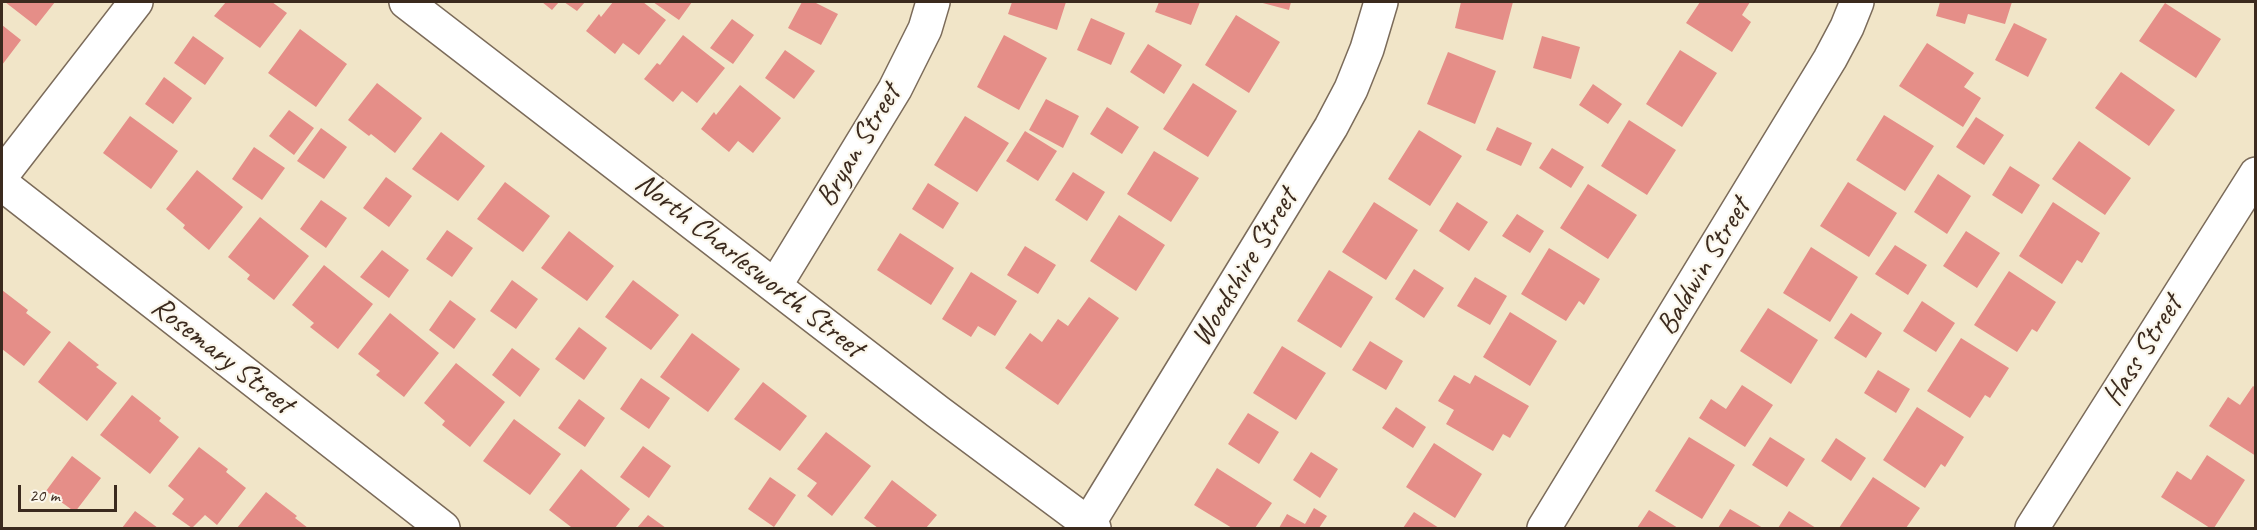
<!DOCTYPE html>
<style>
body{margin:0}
#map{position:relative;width:2257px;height:530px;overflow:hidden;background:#f1e5c8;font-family:Caveat,sans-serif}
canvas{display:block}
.frame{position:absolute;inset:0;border:3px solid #3b2a1e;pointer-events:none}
.scale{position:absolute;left:18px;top:485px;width:99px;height:27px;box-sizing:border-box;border:3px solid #3b2a1e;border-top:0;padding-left:8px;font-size:18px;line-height:21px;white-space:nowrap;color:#3b2a1e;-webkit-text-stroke:4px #fbf7ec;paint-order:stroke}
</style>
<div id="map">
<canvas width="2257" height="530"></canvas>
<div class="frame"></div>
<div class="scale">20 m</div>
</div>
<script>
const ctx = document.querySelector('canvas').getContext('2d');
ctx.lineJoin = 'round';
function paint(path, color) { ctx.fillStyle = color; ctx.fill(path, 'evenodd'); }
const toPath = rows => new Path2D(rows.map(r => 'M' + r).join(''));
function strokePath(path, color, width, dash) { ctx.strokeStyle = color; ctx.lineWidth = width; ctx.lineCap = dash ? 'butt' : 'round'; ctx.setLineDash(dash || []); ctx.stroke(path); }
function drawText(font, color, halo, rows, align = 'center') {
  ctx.font = font + ' Caveat,sans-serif'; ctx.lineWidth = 4.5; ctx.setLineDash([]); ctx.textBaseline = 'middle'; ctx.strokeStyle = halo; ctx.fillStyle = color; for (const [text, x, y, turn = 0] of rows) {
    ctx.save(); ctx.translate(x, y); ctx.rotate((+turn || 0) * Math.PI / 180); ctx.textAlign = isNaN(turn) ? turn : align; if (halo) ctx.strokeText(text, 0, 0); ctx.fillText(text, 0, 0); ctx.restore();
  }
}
const building = toPath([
 [5,2,55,2,36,26],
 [226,2,272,2,287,13,260,48,214,16],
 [542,2,559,2,552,10],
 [564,2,585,2,577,11],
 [613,2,643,2,666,20,639,55,623,43,615,54,586,31,599,14,601,17],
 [653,2,692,2,679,20],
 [802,2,814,2,838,14,821,45,788,28],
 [1012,2,1066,2,1057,30,1008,14],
 [1159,2,1200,2,1191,25,1155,12],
 [1259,2,1291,2,1289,10],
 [1461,2,1513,2,1503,40,1455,28],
 [1700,2,1750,2,1742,15,1751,22,1732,52,1686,23],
 [1940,2,2012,2,2005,24,1968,14,1965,24,1936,16],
 [2165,3,2221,39,2196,78,2139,41],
 [1236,15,1280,42,1249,93,1205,65],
 [1091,18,1125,33,1111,65,1077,50],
 [732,19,754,35,733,64,710,48],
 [2014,23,2047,39,2028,77,1995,60],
 [2,25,21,40,2,65],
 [300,29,347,64,316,107,268,73],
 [683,35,725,68,697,103,682,91,673,102,644,79,657,63,660,65],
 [1004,35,1047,58,1019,110,977,87],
 [193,36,224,58,205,85,174,63],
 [1542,36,1580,47,1571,79,1533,68],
 [1927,43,1974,73,1964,87,1981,98,1963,127,1899,86],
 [1148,44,1182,65,1164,94,1130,72],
 [785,50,815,71,794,99,765,78],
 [1680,50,1717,73,1682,127,1646,104],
 [1448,52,1496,71,1475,124,1427,104],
 [2121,72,2175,110,2149,146,2095,108],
 [164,77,192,98,173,124,145,104],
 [377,83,422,118,395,153,371,134,369,136,348,120],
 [1193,83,1237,111,1208,157,1163,129],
 [1593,84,1622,104,1608,124,1579,105],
 [740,85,781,118,753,153,738,141,729,152,701,129,714,112,716,115],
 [1046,99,1079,116,1063,148,1029,130],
 [1107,107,1139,127,1122,154,1090,134],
 [289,110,314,128,294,155,269,136],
 [1884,115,1934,146,1905,191,1856,160],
 [130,116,178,151,151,189,103,153],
 [965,116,1009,143,977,192,934,165],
 [1976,117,2004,135,1984,165,1956,147],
 [1629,120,1676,150,1647,195,1601,166],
 [1497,127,1532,143,1521,166,1486,150],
 [321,128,347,147,324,179,297,161],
 [1419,130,1462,156,1430,206,1388,179],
 [1025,131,1057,151,1038,181,1006,161],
 [441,132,485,166,458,201,412,169],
 [2079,141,2131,178,2105,215,2052,179],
 [254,147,285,168,262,200,232,179],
 [1552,148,1584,167,1571,188,1539,168],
 [1154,151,1199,178,1171,222,1127,194],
 [2010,166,2040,185,2022,214,1992,195],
 [197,170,243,207,209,250,183,228,185,225,166,209],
 [1073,172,1105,192,1087,221,1055,200],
 [1938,174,1971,196,1947,234,1914,212],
 [386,177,412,196,389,227,363,208],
 [505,182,550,216,523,252,477,219],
 [1848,182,1897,213,1869,257,1820,226],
 [928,183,959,203,943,229,912,209],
 [1588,184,1637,215,1608,259,1560,228],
 [321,200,347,218,326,248,300,229],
 [1374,202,1418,230,1386,280,1342,252],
 [1457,202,1488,222,1469,251,1439,231],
 [2053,202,2100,233,2082,263,2077,260,2062,284,2019,256],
 [1517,214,1544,231,1530,253,1502,236],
 [1119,215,1165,245,1136,291,1090,261],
 [260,217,309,256,274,300,247,279,250,275,228,257],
 [447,230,473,248,452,277,426,259],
 [569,231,614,266,587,301,541,268],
 [1966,231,2000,253,1977,288,1943,266],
 [900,233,954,268,931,305,877,270],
 [1895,245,1927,265,1908,295,1875,274],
 [1025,246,1056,265,1038,294,1007,275],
 [1811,247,1858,277,1830,322,1783,293],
 [1549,248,1600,279,1584,305,1579,301,1566,321,1521,294],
 [382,250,409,270,389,298,360,277],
 [324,265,373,304,338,349,310,327,314,323,292,305],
 [1414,269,1444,288,1424,318,1395,299],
 [1329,270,1373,297,1341,348,1297,321],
 [2009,271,2056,302,2037,332,2032,329,2017,352,1974,325],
 [971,272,1017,301,995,336,978,326,971,337,942,319],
 [1475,277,1507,296,1490,325,1457,306],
 [512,280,538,299,516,329,490,311],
 [633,280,679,315,651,350,605,317],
 [2,290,28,310,26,313,51,332,24,366,2,349],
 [1089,297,1119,318,1058,405,1005,368,1030,333,1042,342,1058,319,1068,326],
 [450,300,476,319,454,349,429,330],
 [1922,301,1955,323,1936,352,1903,331],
 [1768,308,1818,340,1791,384,1740,351],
 [1510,312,1557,341,1530,386,1483,357],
 [390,313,439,353,404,397,376,375,380,371,358,354],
 [1851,313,1882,333,1866,358,1834,338],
 [579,327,607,348,584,380,555,359],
 [692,333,740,369,708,412,660,377],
 [1961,338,2009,368,1990,398,1985,395,1970,418,1927,391],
 [69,341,99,365,96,367,117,383,87,421,38,382],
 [1370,341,1403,361,1386,390,1352,370],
 [1282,346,1326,373,1296,420,1253,393],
 [512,348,540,369,520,397,492,375],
 [456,363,505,402,470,447,442,425,445,421,424,403],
 [1878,370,1910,389,1896,413,1864,393],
 [1454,375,1470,384,1475,375,1529,406,1510,438,1503,434,1493,451,1446,424,1454,410,1438,401],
 [641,378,670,398,649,429,620,409],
 [763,382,807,416,780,451,734,419],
 [1742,385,1773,405,1745,447,1699,418,1711,399,1726,409],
 [2253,386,2256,388,2256,456,2209,426,2228,397,2240,405],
 [132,395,161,418,159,421,179,437,150,474,100,435],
 [579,399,605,418,585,447,558,428],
 [1396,407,1426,427,1413,448,1382,428],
 [1917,407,1964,437,1945,467,1941,464,1925,488,1883,460],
 [1248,413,1279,432,1259,464,1228,444],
 [514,419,561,454,530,495,483,461],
 [826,432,871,466,832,516,807,496,817,483,797,469],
 [1689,437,1735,465,1702,519,1655,491],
 [1770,437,1805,459,1787,487,1752,465],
 [1836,438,1866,458,1851,481,1821,461],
 [1434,443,1482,474,1455,518,1406,487],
 [643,446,671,466,649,498,620,477],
 [199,447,228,469,226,472,246,488,217,525,205,515,192,528,172,514,184,499,168,486],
 [1311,452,1338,469,1320,498,1293,480],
 [2207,455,2245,480,2214,528,2210,528,2161,497,2177,471,2191,480],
 [72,456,101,478,75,512,46,491],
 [1217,468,1272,503,1255,528,1232,528,1194,505],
 [581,469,630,509,615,528,570,528,571,527,549,510],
 [770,477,796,495,774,527,748,509],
 [1873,477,1920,508,1906,528,1839,528],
 [892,480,937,515,926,528,878,528,864,518],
 [266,492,297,516,295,518,308,528,237,528],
 [1314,508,1327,516,1319,528,1279,528,1287,514,1305,524],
 [1730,509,1763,528,1718,528],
 [1649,510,1678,528,1637,528],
 [135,511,158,528,122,528],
 [1789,511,1816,528,1778,528],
 [1414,512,1439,528,1403,528],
 [648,515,666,528,637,528]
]);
const minor = toPath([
 [406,2,938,412,1094,528],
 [2,175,136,2],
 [2,184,443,528],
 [775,286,895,89,925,29,933,2],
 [1088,524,1331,127,1351,89,1367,49,1381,2],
 [1544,528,1830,59,1847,27,1857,2],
 [2032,528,2256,174]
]);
const streetNames = [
 ["Bryan Street",859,146,-59],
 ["North Charlesworth Street",749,266,38],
 ["Baldwin Street",1704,267,-59],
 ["Woodshire Street",1245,268,-59],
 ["Hass Street",2143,351,-58],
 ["Rosemary Street",222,356,38]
];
paint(building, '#e58e88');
strokePath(minor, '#7b6b5a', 36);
strokePath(minor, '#fff', 33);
drawText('30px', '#3b2a1e', '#fbf7ec', streetNames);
</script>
